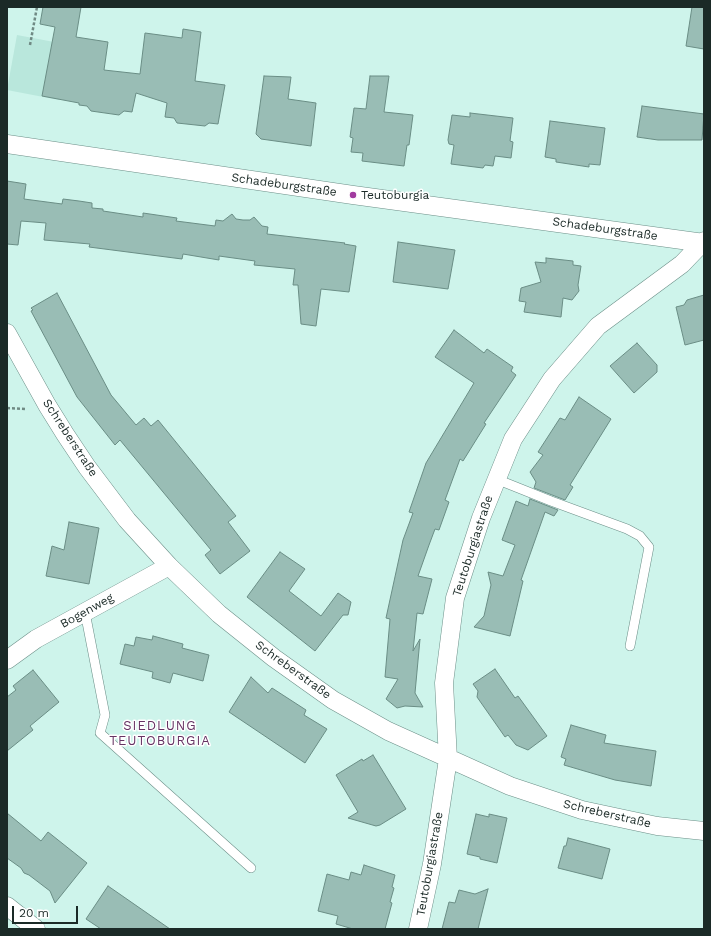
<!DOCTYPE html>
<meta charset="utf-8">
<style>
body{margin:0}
#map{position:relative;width:711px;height:936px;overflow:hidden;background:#cef4eb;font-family:"Work Sans",sans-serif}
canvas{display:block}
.frame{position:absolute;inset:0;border:8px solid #1b2a27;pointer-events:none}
.scale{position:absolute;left:12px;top:906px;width:66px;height:18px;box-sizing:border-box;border:2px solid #1b2a27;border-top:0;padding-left:5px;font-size:12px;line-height:14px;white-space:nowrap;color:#1b2a27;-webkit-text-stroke:3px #fff;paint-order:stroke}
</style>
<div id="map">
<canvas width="711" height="936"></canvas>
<div class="frame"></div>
<div class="scale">20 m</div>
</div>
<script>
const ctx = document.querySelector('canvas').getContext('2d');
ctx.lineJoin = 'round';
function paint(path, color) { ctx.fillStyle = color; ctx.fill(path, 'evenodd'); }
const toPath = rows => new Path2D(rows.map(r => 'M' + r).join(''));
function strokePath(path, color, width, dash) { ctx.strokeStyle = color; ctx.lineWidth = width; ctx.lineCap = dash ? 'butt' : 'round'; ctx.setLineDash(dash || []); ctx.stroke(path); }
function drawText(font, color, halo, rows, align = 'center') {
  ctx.font = font + ' "Work Sans",sans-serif'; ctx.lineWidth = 3; ctx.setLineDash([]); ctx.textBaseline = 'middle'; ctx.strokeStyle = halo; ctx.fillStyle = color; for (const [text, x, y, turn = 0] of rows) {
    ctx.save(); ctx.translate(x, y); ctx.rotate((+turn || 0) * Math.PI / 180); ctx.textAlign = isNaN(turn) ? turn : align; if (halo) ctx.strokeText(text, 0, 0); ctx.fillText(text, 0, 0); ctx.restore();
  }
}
const built = toPath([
 [17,35,70,45,59,100,7,90]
]);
const building = toPath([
 [43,7,81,7,76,37,108,42,104,70,140,74,145,33,182,38,183,29,201,32,195,81,225,85,218,124,209,123,205,126,177,123,174,118,165,117,167,103,136,93,132,112,124,111,119,115,91,111,87,106,79,105,79,103,42,96,55,27,40,24,43,7],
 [692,7,704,7,704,49,686,46,692,7],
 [264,76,291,77,288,99,316,103,311,146,261,139,256,134,264,76],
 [370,76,389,76,384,112,413,115,409,145,407,145,404,166,362,161,363,153,351,152,353,138,350,137,354,108,366,109,370,76],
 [642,106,704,114,702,140,658,140,637,137,642,106],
 [470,113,513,118,510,141,513,142,511,158,495,156,493,166,485,165,483,168,451,164,454,145,449,144,448,140,452,115,470,117,470,113],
 [550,121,605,128,600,165,589,164,589,167,556,162,556,159,545,157,550,121],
 [7,181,26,184,24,199,62,204,63,199,79,201,92,203,92,208,103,209,103,211,143,217,143,213,177,218,176,221,215,226,216,220,223,221,232,214,236,219,243,220,250,220,254,217,262,226,268,227,267,234,345,243,344,244,356,246,349,292,321,289,316,326,301,324,298,285,293,285,295,269,254,265,255,261,219,256,219,260,183,254,182,259,89,247,90,244,44,240,46,223,21,221,18,245,7,244,7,181],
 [398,242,455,250,448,289,393,282,398,242],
 [546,258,573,261,573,265,581,266,578,285,579,291,572,300,563,298,561,317,524,312,526,302,519,301,521,288,541,282,535,262,546,263,546,258],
 [57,293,111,395,136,425,144,418,151,426,158,420,236,516,228,522,250,551,220,574,205,555,211,550,120,440,115,445,77,397,31,311,33,310,31,308,57,293],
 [704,295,704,340,685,345,676,307,684,305,687,300,704,295],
 [454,330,484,353,487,349,513,367,511,371,516,375,484,423,486,424,463,461,460,459,445,500,449,502,439,530,435,529,429,545,418,576,432,579,423,614,417,613,413,651,420,639,415,693,423,707,405,706,397,708,386,699,398,679,385,677,390,619,386,618,403,540,413,513,409,512,426,463,474,383,435,357,454,330],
 [637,343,657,365,657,372,634,393,610,366,637,343],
 [579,397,611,419,570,485,573,487,565,500,534,488,536,482,530,472,543,455,538,452,560,418,565,420,579,397],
 [530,499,558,510,554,516,545,512,521,580,523,581,510,636,474,627,484,616,491,585,488,572,503,576,515,545,502,540,516,501,528,506,530,499],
 [69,522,99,528,89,584,46,576,52,546,64,550,69,522],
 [280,552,305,569,289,591,321,616,338,593,351,602,348,615,343,615,315,651,247,597,280,552],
 [153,636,183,644,182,648,209,655,203,681,173,673,170,683,152,678,153,672,120,664,125,644,134,646,136,637,152,640,153,636],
 [495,669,515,698,518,696,547,736,528,750,516,745,508,735,505,737,477,697,478,691,473,684,495,669],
 [33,670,59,702,30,726,33,730,7,751,7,697,16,690,13,686,33,670],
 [251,677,268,693,272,688,306,710,304,715,327,729,305,763,229,712,251,677],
 [571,725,606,735,604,743,656,751,651,786,615,780,564,765,566,759,561,757,571,725],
 [373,755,406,809,380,825,376,826,348,818,358,812,336,775,362,759,363,761,373,755],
 [7,813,41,841,48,832,87,863,55,903,50,891,29,875,24,873,21,868,7,858,7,813],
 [476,814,489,817,489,814,507,818,497,863,480,859,480,857,467,854,476,814],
 [568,838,610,849,602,879,558,868,564,846,566,846,568,838],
 [364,865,395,875,392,887,394,888,390,902,392,903,385,929,353,929,336,924,338,916,318,911,327,874,349,880,351,872,361,875,364,865],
 [108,886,170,929,101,929,86,919,108,886],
 [488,889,478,929,442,929,449,902,455,903,459,890,475,894,488,889]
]);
const path = toPath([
 [30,45,37,7],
 [7,408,25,409]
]);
const lane = toPath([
 [496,479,551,501,627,529,640,536,649,547,630,646],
 [85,612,105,715,100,733,251,868]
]);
const street = toPath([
 [7,144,353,195,704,243],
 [7,333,47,405,65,434,87,467,127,520,169,566,219,614,274,658,333,700,388,731,510,786,582,810,657,826,704,831],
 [7,660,36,639,169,566],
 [7,906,36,929],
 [418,929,432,864,448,759,444,683,455,598,481,518,513,439,552,379,598,326,682,264,704,241]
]);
const markers = [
 [353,195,4,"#a13b9f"]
];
const streetNames = [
 ["Schadeburgstraße",284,185,8],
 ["Schadeburgstraße",605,229,8],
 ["Schreberstraße",70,438,57],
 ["Teutoburgiastraße",473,546,-72],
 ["Bogenweg",87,611,-29],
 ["Schreberstraße",293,670,36],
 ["Schreberstraße",607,814,13],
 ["Teutoburgiastraße",430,864,-80]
];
const poiNames = [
 ["Teutoburgia",361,195]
];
const neighbourhoodNames = [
 ["SIEDLUNG",160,726],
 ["TEUTOBURGIA",160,741]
];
paint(built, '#b9e7dc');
paint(building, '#99bdb5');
strokePath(building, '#6a8d85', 1);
strokePath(lane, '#6c8f88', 10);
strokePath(street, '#6c8f88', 19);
strokePath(path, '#708a84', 2.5, [3, 2]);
strokePath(lane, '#fff', 9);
strokePath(street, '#fff', 18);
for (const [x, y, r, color] of markers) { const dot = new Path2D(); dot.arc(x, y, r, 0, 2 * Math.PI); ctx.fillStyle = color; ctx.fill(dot); strokePath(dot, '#fff', 1.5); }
drawText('12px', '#1b2a27', '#fff', streetNames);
drawText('12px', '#1b2a27', '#fff', poiNames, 'left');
ctx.letterSpacing = '1px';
drawText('13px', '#663364', '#fff', neighbourhoodNames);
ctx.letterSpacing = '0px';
</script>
